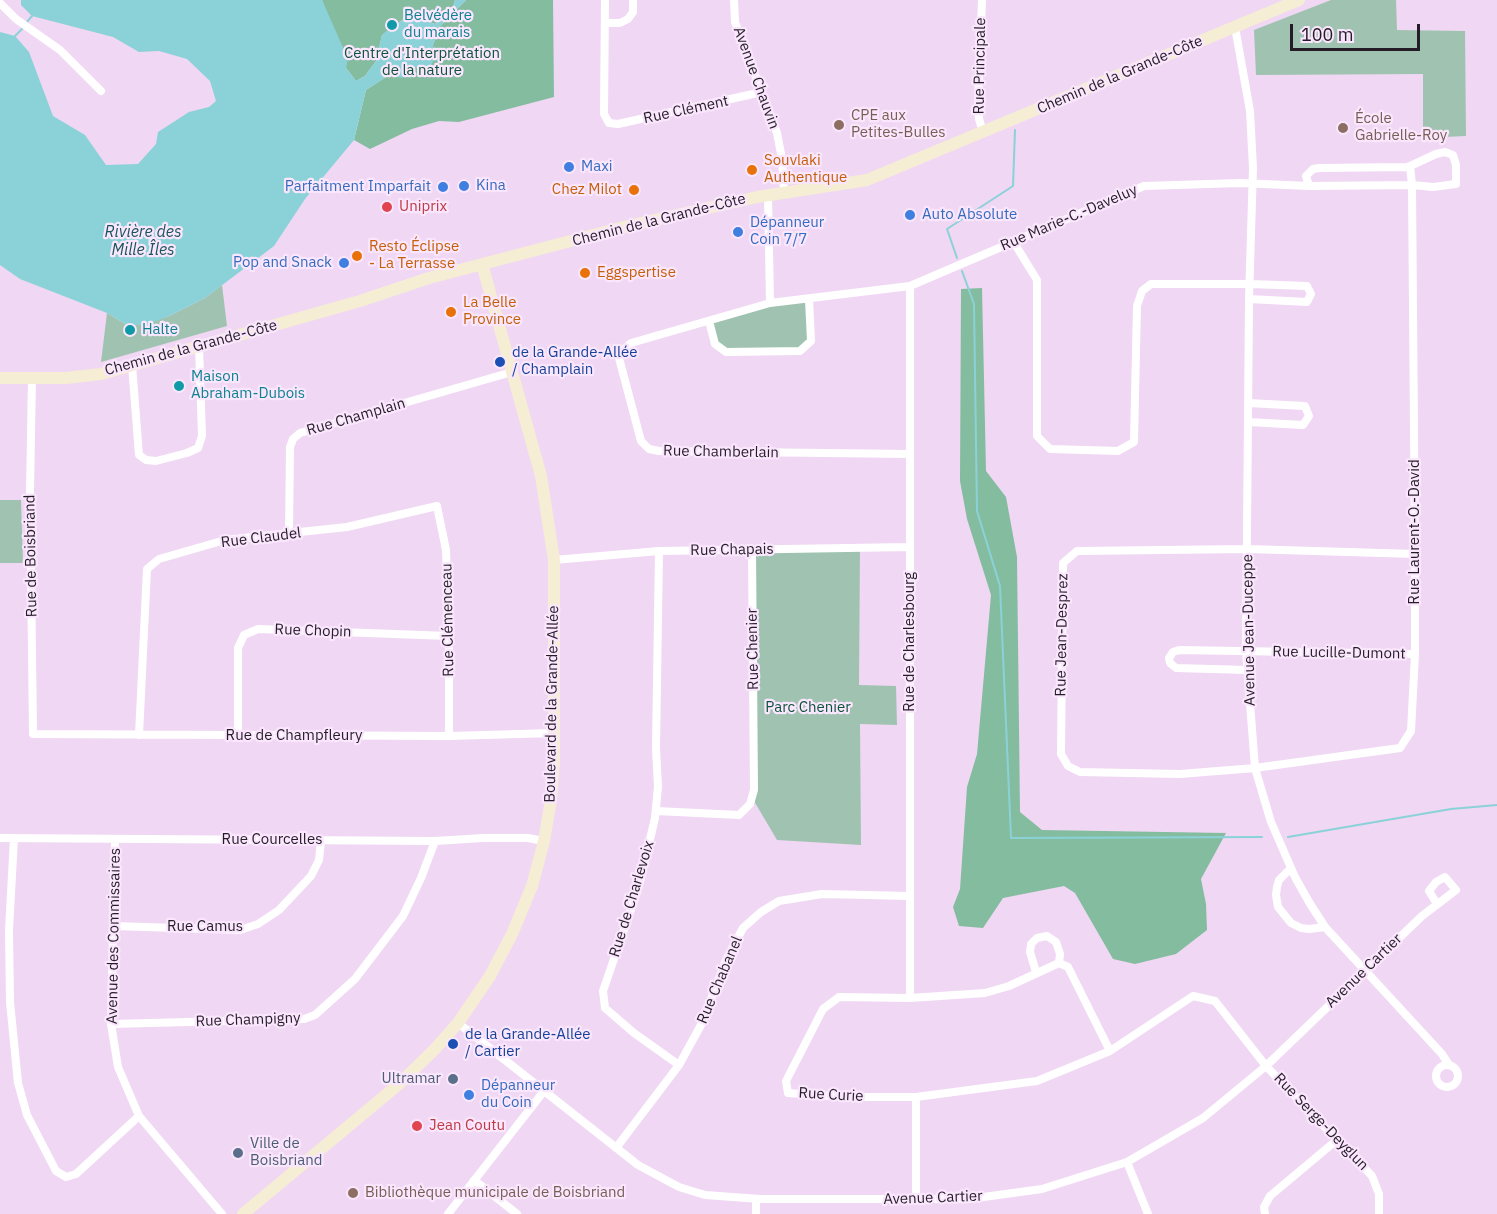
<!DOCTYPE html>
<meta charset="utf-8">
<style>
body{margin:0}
#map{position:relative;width:1497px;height:1214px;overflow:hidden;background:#f0d7f3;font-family:"IBM Plex Sans",sans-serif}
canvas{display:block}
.scale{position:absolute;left:1290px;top:24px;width:130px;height:27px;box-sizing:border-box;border:3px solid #251c27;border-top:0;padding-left:8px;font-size:18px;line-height:21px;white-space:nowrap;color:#251c27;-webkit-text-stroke:4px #fae6fd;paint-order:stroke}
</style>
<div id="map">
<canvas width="1497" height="1214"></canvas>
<div class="scale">100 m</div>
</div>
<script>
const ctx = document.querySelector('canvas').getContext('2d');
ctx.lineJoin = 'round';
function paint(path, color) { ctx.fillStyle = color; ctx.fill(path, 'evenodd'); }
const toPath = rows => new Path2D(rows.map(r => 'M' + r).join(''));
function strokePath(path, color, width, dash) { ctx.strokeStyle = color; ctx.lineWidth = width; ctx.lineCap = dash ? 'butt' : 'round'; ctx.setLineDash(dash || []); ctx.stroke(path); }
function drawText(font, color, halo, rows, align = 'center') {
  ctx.font = font + ' "IBM Plex Sans",sans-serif'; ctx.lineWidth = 4.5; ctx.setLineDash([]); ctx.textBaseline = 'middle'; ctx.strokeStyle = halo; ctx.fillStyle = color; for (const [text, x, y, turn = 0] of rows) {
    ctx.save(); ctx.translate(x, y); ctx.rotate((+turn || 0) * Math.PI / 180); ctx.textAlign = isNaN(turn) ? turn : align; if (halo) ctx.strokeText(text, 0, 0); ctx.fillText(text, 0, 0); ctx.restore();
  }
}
const green = toPath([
 [1331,0,1396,0,1397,30,1465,31,1466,136,1423,138,1423,74,1256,75,1254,30],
 [222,285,227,326,101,362,107,313,127,325,167,317,205,298],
 [809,299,811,341,800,351,726,352,715,344,709,321,770,303],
 [0,500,21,500,23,563,0,563],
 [860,548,859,685,896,686,897,725,860,724,861,845,777,840,754,801,752,550]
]);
const forest = toPath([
 [322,0,455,0,453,7,435,24,409,15,382,35,376,61,365,76,356,81,346,68],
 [466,0,553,0,554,97,459,122,439,121,412,129,370,149,354,140,366,90,389,75,434,60,433,45,440,26],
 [982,288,986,471,1006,497,1017,557,1020,812,1042,830,1226,833,1201,879,1206,904,1207,930,1176,954,1135,964,1113,959,1075,893,1064,886,1003,898,983,928,959,926,953,907,960,889,967,787,977,754,991,595,967,519,960,481,961,289]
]);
const water = toPath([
 [21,0,322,0,348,59,346,68,356,81,365,76,376,61,382,35,409,15,435,24,453,7,455,0,466,0,440,26,433,45,434,60,428,70,411,67,402,78,389,75,366,90,354,140,305,199,274,246,205,298,167,317,145,325,127,325,107,313,20,279,0,265,0,32,15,36,29,52,53,116,85,135,106,165,138,164,156,144,158,132,189,112,209,107,216,101,210,81,187,59,159,51,139,52,113,37,32,16,21,5]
]);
const stream = toPath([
 [26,23,32,16],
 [15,36,23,28],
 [957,258,947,229,1013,186,1015,130],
 [962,271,974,304,977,511,1000,586,1011,838,1262,837],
 [1288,837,1451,809,1497,805]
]);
const street = toPath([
 [605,0,604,114,609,123,618,124,762,92],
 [734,0,735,22,777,133,782,159,784,192],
 [982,0,978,103,979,119,983,132],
 [0,3,16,19,60,50,101,91],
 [605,23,620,23,628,19,633,12,633,0],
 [1235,27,1250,111,1253,168,1249,299,1246,651,1255,768,1271,822,1295,877,1309,902,1325,927,1442,1054,1449,1065],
 [1410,166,1412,185,1415,554,1415,654,1411,731,1400,748,1255,768,1180,774,1080,772,1068,766,1061,754,1063,563,1077,551,1247,549,1415,554],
 [768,195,770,303],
 [1013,241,1037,280,1037,436,1050,449,1118,451,1134,442,1137,306,1142,291,1151,284,1250,284,1307,286,1311,294,1307,302,1249,299],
 [709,321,715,344,726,352,800,351,811,341,809,299],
 [132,365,139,455,146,460,156,461,187,453,198,448,202,436,199,346],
 [32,378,30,492,33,734,449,736,554,733],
 [1248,422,1303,425,1309,416,1305,406,1248,403],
 [910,454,659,451,649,449,641,441,619,358,623,350,631,343,770,303,910,286,1144,186,1240,183,1309,186,1412,185,1433,187,1456,184,1456,165,1453,155,1445,152,1436,154,1408,167,1319,168,1313,169,1306,176,1309,186],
 [289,533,290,447,293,439,300,433,512,372],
 [659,551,656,748,658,787,655,818,639,886,603,991,605,1008,634,1033,679,1065],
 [554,560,659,551,910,547],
 [1247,670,1176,668,1170,663,1169,658,1173,652,1179,650,1415,654],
 [139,735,147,569,159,559,225,540,347,527,437,506,446,550,449,636,449,736],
 [238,735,238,648,244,635,258,629,449,636],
 [656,811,739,815,750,804,754,790,752,550],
 [0,838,435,841,483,838,528,838,544,841],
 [14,838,9,930,10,1002,18,1083,27,1115,56,1171,66,1177,76,1174,139,1116],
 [115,839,111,1024,118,1067,139,1116,222,1214],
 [1291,868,1279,880,1277,887,1276,895,1278,907,1291,923,1301,928,1309,929,1325,927],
 [113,926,240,930,258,924,279,910,311,876,319,860,321,840],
 [1036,972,1030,952,1031,944,1037,938,1047,936,1056,942,1060,954,1059,963],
 [910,998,910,286],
 [458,1023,638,1165,679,1187,705,1195,760,1199,969,1199,1042,1189,1127,1162,1203,1118,1266,1066,1422,916,1456,890,1445,877,1436,882,1429,891,1437,904],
 [111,1024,304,1019,315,1015,355,979,403,916,421,878,435,841],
 [1110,1051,1068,967,1059,963,1009,986,985,993,910,998,839,997,823,1009,786,1081,788,1093,846,1097,916,1097,1037,1081,1110,1051,1193,996,1215,1001,1266,1066,1372,1176,1379,1194,1379,1214],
 '1436 1076a11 11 0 1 1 22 0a11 11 0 1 1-22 0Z',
 [616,1148,679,1065,701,1025,726,960,743,928,761,912,779,901,822,894,910,896],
 [1127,1162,1148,1214],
 [474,1180,517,1214],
 [916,1199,916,1097],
 [448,1214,544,1091],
 [756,1214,756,1199],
 [1265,1214,1264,1207,1270,1196,1338,1139]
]);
const secondary = toPath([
 [0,378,66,378,101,374,360,301,429,278,628,226,757,197,867,180,1299,0],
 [243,1214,399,1084,435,1049,458,1023,490,976,512,934,532,886,544,841,551,800,554,760,554,560,541,476,482,264]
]);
const markers = [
 [392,25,6,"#0f9aa8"],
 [839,125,6,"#8d6e63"],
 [1343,128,6,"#8d6e63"],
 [569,167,6,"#3f7fe0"],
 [752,170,6,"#e8710a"],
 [464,186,6,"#3f7fe0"],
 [443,187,6,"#3f7fe0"],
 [634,190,6,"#e8710a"],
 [387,207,6,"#e0444e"],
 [910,215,6,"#3f7fe0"],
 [738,232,6,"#3f7fe0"],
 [357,256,6,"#e8710a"],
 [344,263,6,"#3f7fe0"],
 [585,273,6,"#e8710a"],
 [451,312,6,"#e8710a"],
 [130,330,6,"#0f9aa8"],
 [500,362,6,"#1a4fb4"],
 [179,386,6,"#0f9aa8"],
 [453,1044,6,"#1a4fb4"],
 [453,1079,6,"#5c6f8a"],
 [469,1095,6,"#3f7fe0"],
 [417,1126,6,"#e0444e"],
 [238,1153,6,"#5c6f8a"],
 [353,1193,6,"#8d6e63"]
];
const cultureNames = [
 ["Belvédère",404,16],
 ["du marais",404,33],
 ["Halte",142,330],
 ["Maison",191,377],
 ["Abraham-Dubois",191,394]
];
const parkNames = [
 ["Centre d'Interprétation",422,54],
 ["de la nature",422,71],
 ["Parc Chenier",808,708]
];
const streetNames = [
 ["Rue Principale",980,66,-89],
 ["Chemin de la Grande-Côte",1120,75,-23],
 ["Avenue Chauvin",756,78,70],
 ["Rue Clément",686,110,-12],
 ["Rue Marie-C.-Daveluy",1069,218,-23],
 ["Chemin de la Grande-Côte",659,220,-14],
 ["Chemin de la Grande-Côte",191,348,-15],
 ["Rue Champlain",356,417,-16],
 ["Rue Chamberlain",721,452,1],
 ["Rue Laurent-O.-David",1415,532,-90],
 ["Rue Claudel",261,538,-7],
 ["Rue Chapais",732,550,-1],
 ["Rue de Boisbriand",31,556,-91],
 ["Rue Clémenceau",448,620,-91],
 ["Avenue Jean-Duceppe",1249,630,-91],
 ["Rue Chopin",313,631,2],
 ["Rue Jean-Desprez",1062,635,-89],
 ["Rue de Charlesbourg",910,642,-90],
 ["Rue Chenier",753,649,-91],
 ["Rue Lucille-Dumont",1339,653,1],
 ["Boulevard de la Grande-Allée",552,704,-89],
 ["Rue de Champfleury",294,736],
 ["Rue Courcelles",272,840],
 ["Rue de Charlevoix",632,899,-73],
 ["Rue Camus",205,927],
 ["Avenue des Commissaires",114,936,-89],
 ["Avenue Cartier",1364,971,-44],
 ["Rue Chabanel",720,980,-67],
 ["Rue Champigny",248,1020,-2],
 ["Rue Curie",831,1095,3],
 ["Rue Serge-Deyglun",1321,1122,46],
 ["Avenue Cartier",933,1198,-2]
];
const educationNames = [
 ["CPE aux",851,116],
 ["Petites-Bulles",851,133],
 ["École",1355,119],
 ["Gabrielle-Roy",1355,136],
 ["Bibliothèque municipale de Boisbriand",365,1193]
];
const foodNames = [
 ["Souvlaki",764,161],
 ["Authentique",764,178],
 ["Chez Milot",622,190,"right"],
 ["Resto Éclipse",369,247],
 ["- La Terrasse",369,264],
 ["Eggspertise",597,273],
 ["La Belle",463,303],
 ["Province",463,320]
];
const shopNames = [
 ["Maxi",581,167],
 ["Kina",476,186],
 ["Parfaitment Imparfait",431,187,"right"],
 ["Auto Absolute",922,215],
 ["Dépanneur",750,223],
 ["Coin 7/7",750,240],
 ["Pop and Snack",332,263,"right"],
 ["Dépanneur",481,1086],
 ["du Coin",481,1103]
];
const healthNames = [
 ["Uniprix",399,207],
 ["Jean Coutu",429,1126]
];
const transitNames = [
 ["de la Grande-Allée",512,353],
 ["/ Champlain",512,370],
 ["de la Grande-Allée",465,1035],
 ["/ Cartier",465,1052]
];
const serviceNames = [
 ["Ultramar",441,1079],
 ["Ville de",250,1144,"left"],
 ["Boisbriand",250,1161,"left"]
];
const waterNames = [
 ["Rivière des",143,232],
 ["Mille Îles",143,250]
];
paint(green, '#a0c3b1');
paint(forest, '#84bca0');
paint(water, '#8bd2d8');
strokePath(stream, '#8bd2d8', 2);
strokePath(street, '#fff', 8);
strokePath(secondary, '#f6eed4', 12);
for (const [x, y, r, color] of markers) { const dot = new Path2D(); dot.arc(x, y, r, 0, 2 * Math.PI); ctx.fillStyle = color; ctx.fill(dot); strokePath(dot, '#fae6fd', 2); }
drawText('15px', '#0d838f', '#fae6fd', cultureNames, 'left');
drawText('15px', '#0c5439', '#fae6fd', parkNames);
drawText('15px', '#251c27', '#fae6fd', streetNames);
drawText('15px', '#785e54', '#fae6fd', educationNames, 'left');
drawText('15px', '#c56008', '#fae6fd', foodNames, 'left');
drawText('15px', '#366cbe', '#fae6fd', shopNames, 'left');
drawText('15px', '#be3a42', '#fae6fd', healthNames, 'left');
drawText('15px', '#164399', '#fae6fd', transitNames, 'left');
drawText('15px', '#4e5e75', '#fae6fd', serviceNames, 'right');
drawText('italic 16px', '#18555a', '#fae6fd', waterNames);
</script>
